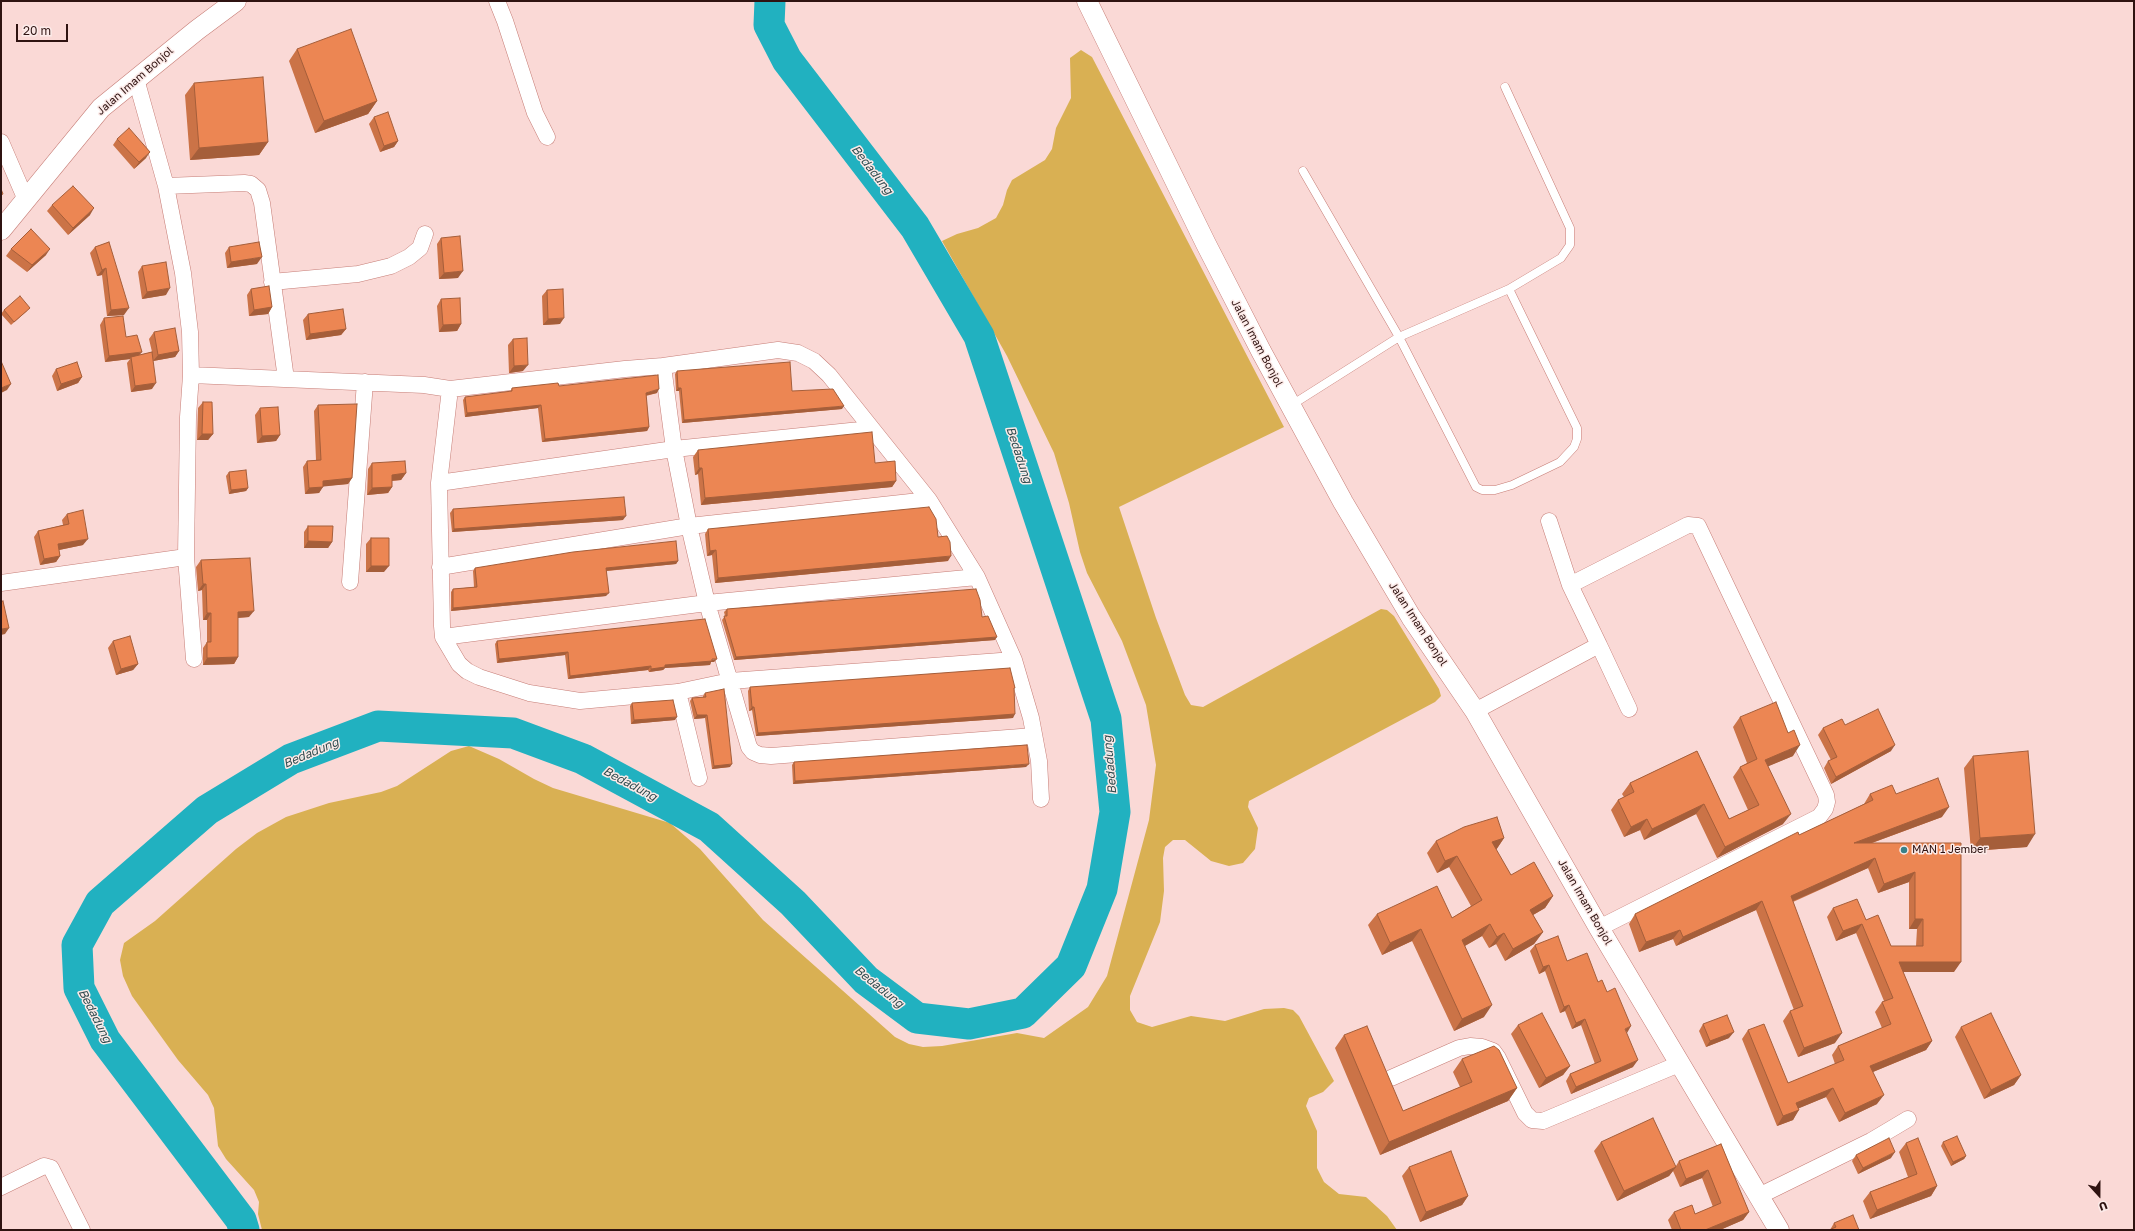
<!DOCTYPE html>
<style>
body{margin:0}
#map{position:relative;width:2135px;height:1231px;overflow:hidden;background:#fad9d6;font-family:"Golos Text",sans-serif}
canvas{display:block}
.frame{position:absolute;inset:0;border:2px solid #2f1311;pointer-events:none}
.north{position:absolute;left:2079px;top:1175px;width:40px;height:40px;-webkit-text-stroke:3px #fcebe9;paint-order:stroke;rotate:159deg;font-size:11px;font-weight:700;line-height:16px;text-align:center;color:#2f1311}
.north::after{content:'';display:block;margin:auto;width:14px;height:18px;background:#2f1311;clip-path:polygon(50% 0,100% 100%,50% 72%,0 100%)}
.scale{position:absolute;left:16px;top:24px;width:52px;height:18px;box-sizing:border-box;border:2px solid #2f1311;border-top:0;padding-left:5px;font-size:12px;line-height:14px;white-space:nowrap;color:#2f1311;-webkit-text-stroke:3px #fcebe9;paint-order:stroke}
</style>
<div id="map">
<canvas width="2135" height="1231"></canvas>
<div class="frame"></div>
<div class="north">U</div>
<div class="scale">20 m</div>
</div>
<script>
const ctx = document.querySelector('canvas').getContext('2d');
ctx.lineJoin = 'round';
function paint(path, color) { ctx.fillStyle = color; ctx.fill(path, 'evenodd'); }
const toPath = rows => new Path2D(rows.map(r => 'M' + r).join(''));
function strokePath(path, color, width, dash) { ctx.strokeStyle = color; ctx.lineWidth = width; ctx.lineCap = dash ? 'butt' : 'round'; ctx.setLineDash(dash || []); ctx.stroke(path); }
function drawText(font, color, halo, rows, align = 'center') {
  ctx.font = font + ' "Golos Text",sans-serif'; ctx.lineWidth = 3; ctx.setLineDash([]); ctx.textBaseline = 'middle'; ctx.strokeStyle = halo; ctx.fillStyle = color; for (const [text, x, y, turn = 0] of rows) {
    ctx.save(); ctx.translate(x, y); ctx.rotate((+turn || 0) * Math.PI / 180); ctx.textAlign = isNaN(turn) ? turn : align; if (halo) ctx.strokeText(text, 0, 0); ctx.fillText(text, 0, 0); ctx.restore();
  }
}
const green = toPath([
 [1081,50,1092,57,1284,427,1119,507,1156,618,1185,695,1191,705,1203,707,1381,609,1387,610,1394,616,1439,689,1441,696,1435,702,1249,801,1248,807,1258,828,1255,849,1243,863,1229,866,1211,861,1185,840,1173,840,1165,847,1163,858,1164,891,1160,922,1130,996,1130,1010,1137,1022,1152,1027,1191,1016,1225,1021,1264,1009,1284,1008,1293,1010,1299,1016,1334,1081,1323,1092,1309,1098,1306,1106,1317,1131,1317,1168,1324,1182,1339,1194,1366,1197,1387,1216,1397,1230,262,1230,258,1214,259,1202,254,1190,226,1159,218,1146,214,1108,208,1095,178,1060,132,996,123,976,120,960,124,943,155,921,236,849,257,833,286,817,329,803,381,792,397,786,451,751,469,746,499,759,534,779,553,788,670,823,700,849,763,920,895,1037,909,1044,923,1047,942,1046,1017,1033,1044,1038,1088,1007,1107,976,1149,820,1156,765,1146,705,1122,641,1087,573,1080,552,1069,503,1054,453,1007,356,942,241,957,234,978,228,996,218,1003,205,1007,190,1012,180,1045,160,1052,149,1056,128,1071,98,1070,58]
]);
const river = toPath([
 [244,1230,241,1220,105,1040,79,988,77,945,100,903,207,810,291,759,378,726,513,733,583,759,709,827,793,903,866,980,917,1018,969,1024,1023,1013,1071,966,1102,889,1115,812,1106,719,979,336,915,227,787,60,769,25,770,1]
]);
const service = toPath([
 [1303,171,1399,337,1476,487,1482,490,1495,490,1512,485,1560,462,1574,447,1577,439,1577,428,1509,289],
 [1290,406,1399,337,1509,289,1561,258,1570,245,1570,228,1505,87]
]);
const minor = toPath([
 [497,1,505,21,535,113,547,137],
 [1,142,26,200],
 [166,186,244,183,251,184,258,190,262,203,286,379],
 [272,282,358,274,391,266,409,257,420,248,425,234],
 [663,366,778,350,798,353,814,361,829,375,929,500,977,577,1014,660,1031,718,1039,761,1041,799],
 [191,375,424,385,450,389,625,369,663,366,674,449,689,526,707,603,443,637],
 [450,389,439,483,442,626,443,637,459,664,467,671,479,677,529,693,580,701,678,692,730,681,1014,660],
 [439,483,674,449,870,429],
 [1549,521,1570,585],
 [186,557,194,659],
 [440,567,689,526,929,500],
 [977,577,707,603,749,747,753,752,760,755,771,756,1034,736],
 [350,582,365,382],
 [1,583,186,557,188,417,191,375,190,332,183,273,166,186,136,79],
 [1599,645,1629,709],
 [678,692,699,778],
 [1475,711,1599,645,1570,585,1688,525,1698,526,1826,795,1827,802,1825,809,1819,817,1599,928],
 [1391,1078,1459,1048,1470,1046,1482,1047,1493,1051,1498,1058,1525,1113,1532,1120,1543,1121,1679,1064],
 [1,1187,44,1166,51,1168,82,1230],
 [1759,1196,1871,1141,1908,1119]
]);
const tertiary = toPath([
 [1087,1,1206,244,1261,351,1343,502,1411,617,1475,711,1599,928,1779,1230],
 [1,230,101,108,197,30,236,1]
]);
const wall = toPath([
 [297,49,377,101,368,114,315,133,289,61],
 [194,83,268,142,259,155,190,160,185,95],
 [374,117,398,141,394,147,380,152,369,124],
 [117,139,146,158,134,169,113,145],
 [52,205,90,215,68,235,47,211],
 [441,238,458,278,439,279,437,244],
 [109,242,124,315,107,316,102,275,97,276,90,253,95,247],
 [229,247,257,264,227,268,225,253],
 [11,249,46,255,27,272,6,256],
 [142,266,166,295,142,299,138,272],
 [251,289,272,307,268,314,249,316,247,295],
 [547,290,560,324,543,325,542,296],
 [441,299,461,324,457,331,439,332,437,306],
 [4,310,27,311,11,325,1,314],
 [308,314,346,329,341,335,306,340,303,320],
 [104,318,126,337,139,355,152,352,149,339,154,332,179,351,175,357,153,361,152,389,131,392,127,363,130,359,105,362,100,325],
 [513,339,523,371,509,373,508,345],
 [56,369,82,377,78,383,57,391,52,376],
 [677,371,842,409,682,423,679,391,676,391,675,374],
 [559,386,657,393,646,396,649,427,647,431,542,442,538,408,465,417,463,400,465,397,510,392,512,388],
 [203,402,213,434,208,440,197,440,198,408],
 [318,405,352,478,348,484,323,486,319,493,305,494,303,467,307,461,316,460,314,411],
 [260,408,280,435,276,441,257,443,255,415],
 [698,450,875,463,896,481,892,487,701,505,698,474,695,475,693,457],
 [372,463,406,473,401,480,392,481,392,487,388,493,367,495,368,469],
 [229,472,248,488,246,491,229,494,226,476],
 [453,509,623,520,452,532,450,513],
 [67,514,83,545,59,550,60,556,56,562,40,565,34,537,38,531,63,525,62,520],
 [308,526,332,542,328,548,304,548,304,532],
 [708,529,938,537,948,561,715,583,712,555,707,556,705,534],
 [371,538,384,572,366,572,366,544],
 [201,560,249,617,238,618,238,657,234,664,203,665,203,648,207,642,207,620,203,620,202,590,198,591,196,567],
 [678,561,676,564,607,571,606,596,451,611,451,592,453,589,474,587,473,571,475,568],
 [727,609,982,617,995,640,734,660,722,620,725,616,724,612],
 [113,641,138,664,133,670,116,675,108,648],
 [497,641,714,662,711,662,710,665,665,668,663,670,649,672,648,670,568,679,565,655,497,663,495,644],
 [750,687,1014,690,1013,718,756,736,752,710,749,711,748,691],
 [705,693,730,767,712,769,705,718,694,719,690,701,692,698,703,697,703,696],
 [632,703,675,720,631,724,630,706],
 [1740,717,1793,756,1768,766,1783,824,1717,858,1696,814,1644,840,1640,830,1624,837,1611,810,1618,800,1624,797,1622,794,1630,783,1697,751,1729,819,1748,810,1733,777,1740,767,1747,763,1733,727],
 [1845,725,1891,751,1831,784,1824,768,1828,761,1831,760,1818,735,1823,728],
 [1973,756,2027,847,1971,851,1964,768],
 [794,762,1026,767,793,784,792,765],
 [1870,794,1896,794,1942,817,1872,843,1961,843,1954,972,1903,972,1932,1041,1926,1050,1873,1072,1877,1104,1839,1122,1826,1097,1799,1108,1793,1120,1777,1126,1742,1039,1748,1030,1788,1083,1835,1064,1832,1055,1838,1046,1882,1028,1875,1012,1882,1002,1884,1001,1856,933,1836,941,1827,917,1833,908,1866,920,1891,946,1916,946,1917,929,1909,929,1909,882,1878,893,1868,868,1793,902,1835,1043,1798,1057,1783,1021,1790,1011,1794,1010,1756,910,1676,946,1673,939,1639,952,1629,924,1635,914,1864,804],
 [1504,838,1496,850,1511,875,1553,896,1545,908,1533,915,1543,932,1534,944,1505,961,1496,944,1489,948,1482,936,1465,946,1484,1017,1454,1031,1412,941,1382,955,1368,925,1377,914,1452,918,1471,906,1449,867,1437,873,1427,853,1436,841],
 [1535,945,1567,961,1598,982,1607,992,1626,1033,1633,1067,1571,1094,1566,1081,1570,1074,1595,1064,1581,1025,1572,1029,1565,1011,1560,1013,1545,971,1539,974,1530,951],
 [1703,1024,1729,1038,1706,1047,1699,1031],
 [1518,1025,1570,1066,1563,1075,1539,1088,1511,1034],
 [1961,1027,2021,1075,2014,1085,1984,1099,1955,1037],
 [1344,1035,1403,1111,1460,1087,1453,1072,1462,1059,1517,1088,1508,1101,1380,1155,1335,1048],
 [1601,1142,1676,1166,1679,1161,1721,1144,1749,1212,1743,1220,1720,1230,1672,1230,1668,1220,1674,1212,1695,1214,1713,1207,1702,1178,1680,1187,1673,1171,1669,1176,1617,1201,1594,1151],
 [1943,1142,1966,1156,1964,1159,1951,1166,1941,1146],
 [1906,1143,1937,1186,1931,1196,1870,1219,1863,1201,1870,1192,1908,1177,1899,1152],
 [1856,1155,1891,1158,1858,1174,1852,1161],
 [1409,1167,1468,1196,1462,1205,1420,1222,1402,1176],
 [1834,1223,1859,1230,1830,1230]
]);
const shadedWall = toPath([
 [377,101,368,114,315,133,324,121],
 [398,141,394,147,380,152,384,146],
 [268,142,259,155,190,160,199,148],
 [150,152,146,158,134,169,139,162],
 [94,208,90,215,68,235,73,228],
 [50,249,46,255,27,272,32,265],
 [262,257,257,264,227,268,231,262],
 [106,268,102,275,97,276,102,270],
 [463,271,458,278,439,279,444,273],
 [170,288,166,295,142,299,147,292],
 [272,307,268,314,249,316,254,310],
 [129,308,124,315,107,316,111,310],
 [564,318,560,324,543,325,548,319],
 [461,324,457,331,439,332,443,325],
 [346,329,341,335,306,340,310,334],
 [179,351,175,357,153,361,158,355],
 [142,352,137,358,131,357,130,359,105,362,109,356],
 [528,365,523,371,509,373,514,366],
 [82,377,78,383,57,391,61,384],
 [156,383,152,389,131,392,135,386],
 [11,384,7,390,1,393,1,388],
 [678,388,681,388,679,391,676,391],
 [659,389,657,393,643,396,646,393],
 [541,405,538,408,465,417,467,413],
 [844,406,842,409,682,423,684,420],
 [649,427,647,431,542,442,545,439],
 [202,434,213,434,208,440,197,440],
 [280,435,276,441,257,443,262,436],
 [699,468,702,468,698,474,695,475],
 [406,473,401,480,387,481,392,475],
 [352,478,348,484,319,487,323,487,319,493,305,494,309,488,323,481],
 [896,481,892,487,701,505,705,498],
 [392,487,388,493,367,495,372,488],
 [248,488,246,491,229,494,231,490],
 [626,516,623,520,452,532,454,529],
 [88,539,83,545,54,551,58,544],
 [308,541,332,542,328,548,304,548],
 [716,550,712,555,707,556,710,551],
 [60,556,56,562,40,565,44,559],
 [951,556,948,561,715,583,718,578],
 [678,561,676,564,604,571,606,568],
 [371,566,389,566,384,572,366,572],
 [203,584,206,584,202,590,198,591],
 [609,593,606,596,451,611,453,608],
 [254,611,249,617,234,618,238,612],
 [207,613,211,613,207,620,203,620],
 [9,628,5,634,1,635,1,629],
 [997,637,995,640,734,660,736,657],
 [568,652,565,655,497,663,499,659],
 [238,657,234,664,203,665,207,658],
 [717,659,714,662,711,662,710,665,665,668,663,670,649,672,651,669,665,665],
 [138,664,133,670,116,675,121,669],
 [651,666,648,670,568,679,570,676],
 [752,707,754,707,752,710,749,711],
 [1015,714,1013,718,756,736,758,733],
 [697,715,707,715,705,718,694,719],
 [677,717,675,720,631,724,634,720],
 [1800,745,1793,756,1757,771,1765,760],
 [1895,745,1891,751,1831,784,1836,777],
 [732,764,730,767,712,769,714,766],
 [1029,764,1026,767,793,784,795,781],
 [1704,804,1696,814,1644,840,1652,829],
 [1949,807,1942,817,1847,852,1854,843],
 [1791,814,1783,824,1717,858,1725,847],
 [1647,819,1640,830,1624,837,1631,827],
 [2035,834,2027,847,1971,851,1980,838],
 [1504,838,1496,850,1492,842],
 [1457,856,1449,867,1437,873,1445,861],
 [1875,858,1868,868,1784,905,1791,896],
 [1915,872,1909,882,1878,893,1884,884],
 [1553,896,1545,908,1521,922,1530,910],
 [1762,901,1756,910,1676,946,1683,937],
 [1915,919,1923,919,1917,929,1909,929],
 [1490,924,1482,936,1454,952,1462,940],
 [1862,924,1856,933,1836,941,1843,931],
 [1421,929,1412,941,1382,955,1390,943],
 [1680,930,1673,939,1639,952,1646,942],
 [1543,932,1534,944,1505,961,1513,949],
 [1504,933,1496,944,1489,948,1497,937],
 [1899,962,1961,962,1954,972,1892,972],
 [1549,965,1545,971,1539,974,1543,967],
 [1492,1005,1484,1017,1454,1031,1462,1019],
 [1569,1005,1565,1011,1560,1013,1564,1007],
 [1585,1019,1581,1025,1572,1029,1576,1023],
 [1631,1026,1627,1033,1625,1029],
 [1734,1032,1729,1038,1706,1047,1710,1041],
 [1842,1033,1835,1043,1798,1057,1804,1048],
 [1932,1041,1926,1050,1863,1076,1870,1066],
 [1638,1060,1633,1067,1571,1094,1576,1087],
 [1570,1066,1563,1075,1539,1088,1546,1078],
 [2021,1075,2014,1085,1984,1099,1991,1090],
 [1517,1088,1508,1101,1380,1155,1389,1142],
 [1833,1088,1826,1097,1790,1112,1796,1103],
 [1884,1095,1877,1104,1839,1122,1845,1113],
 [1799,1110,1793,1120,1777,1126,1783,1116],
 [1895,1152,1891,1158,1858,1174,1863,1168],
 [1966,1156,1964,1159,1951,1166,1953,1162],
 [1676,1167,1669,1176,1617,1201,1624,1191],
 [1708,1170,1702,1178,1680,1187,1686,1179],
 [1937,1186,1931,1196,1870,1219,1877,1210],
 [1468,1196,1462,1205,1420,1222,1426,1212],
 [1749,1212,1743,1220,1720,1230,1705,1230]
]);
const building = toPath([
 [351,29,377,101,324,121,297,49,351,29],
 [263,77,268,142,199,148,194,83,263,77],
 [388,112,398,141,384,146,374,117,388,112],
 [129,128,150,152,139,162,117,139,129,128],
 [73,186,94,208,73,228,52,205,73,186],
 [1,189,3,194,1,195,1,189],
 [31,229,50,249,32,265,11,249,31,229],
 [460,236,463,271,444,273,441,238,460,236],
 [109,242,129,308,111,310,106,268,102,270,95,247,109,242],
 [259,242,262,257,231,262,229,247,259,242],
 [166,262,170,288,147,292,142,266,166,262],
 [269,286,272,307,254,310,251,289,269,286],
 [563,289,564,318,548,319,547,290,563,289],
 [20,296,30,308,14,322,4,310,20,296],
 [460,298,461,324,443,325,441,299,460,298],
 [343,309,346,329,310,334,308,314,343,309],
 [123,316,126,337,137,335,142,352,109,356,104,318,123,316],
 [175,328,179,351,158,355,154,332,175,328],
 [527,338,528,365,514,366,513,339,527,338],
 [152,352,156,383,135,386,131,357,152,352],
 [1,361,11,384,1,388,1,361],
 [77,362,82,377,61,384,56,369,77,362],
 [790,362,792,391,833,389,844,406,684,420,681,388,678,388,677,371,790,362],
 [658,375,659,389,646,393,649,427,545,439,541,405,467,413,465,397,512,391,512,388,558,383,559,386,658,375],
 [203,402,212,402,213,434,202,434,203,402],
 [357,404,352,478,323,481,323,487,309,488,307,461,321,460,318,405,357,404],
 [278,407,280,435,262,436,260,408,278,407],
 [872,432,875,463,895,461,896,481,705,498,702,468,699,468,698,450,872,432],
 [405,461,406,473,392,475,392,487,372,488,372,463,405,461],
 [246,470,248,488,231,490,229,472,246,470],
 [624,497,626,516,454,529,453,509,624,497],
 [929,507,936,519,938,537,947,536,950,542,951,556,718,578,716,550,710,551,708,529,929,507],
 [83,510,88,539,58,544,60,556,44,559,38,531,69,524,67,514,83,510],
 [308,526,333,526,332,542,308,541,308,526],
 [371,538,389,538,389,566,371,566,371,538],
 [676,541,678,561,606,568,609,593,453,608,453,589,477,587,475,568,573,552,676,541],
 [250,558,254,611,238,612,238,657,207,658,207,642,211,642,211,613,207,613,206,584,203,584,201,560,250,558],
 [976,589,980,600,982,617,988,616,997,637,736,657,724,616,727,616,727,609,976,589],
 [3,601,9,628,1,629,1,602,3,601],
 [705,619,717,659,712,659,712,661,665,665,665,667,651,669,651,666,570,676,568,652,499,659,497,641,705,619],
 [130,636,138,664,121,669,113,641,130,636],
 [1010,668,1015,688,1014,688,1015,714,758,733,754,707,752,707,750,687,1010,668],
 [724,689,732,764,714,766,707,715,697,715,692,698,706,697,705,693,724,689],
 [673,700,677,717,634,720,632,703,673,700],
 [1776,702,1788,733,1794,730,1800,745,1765,760,1791,814,1725,847,1704,804,1652,829,1647,819,1631,827,1618,800,1634,792,1630,783,1697,751,1729,819,1759,805,1740,767,1757,759,1740,717,1776,702],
 [1878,709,1895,745,1836,777,1828,761,1837,757,1823,728,1842,719,1845,725,1878,709],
 [1027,745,1029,764,795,781,794,762,1027,745],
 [2028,751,2035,834,1980,838,1973,756,2028,751],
 [1938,778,1949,807,1854,843,1961,843,1961,962,1899,962,1932,1041,1870,1066,1884,1095,1845,1113,1833,1088,1796,1103,1799,1110,1783,1116,1748,1030,1764,1024,1788,1083,1844,1060,1838,1046,1891,1024,1882,1002,1893,998,1862,924,1843,931,1833,908,1857,899,1866,920,1878,915,1891,946,1923,946,1923,919,1915,919,1915,872,1884,884,1875,858,1791,896,1842,1033,1804,1048,1790,1011,1803,1006,1762,901,1683,937,1680,930,1646,942,1635,914,1798,832,1799,835,1873,800,1870,794,1892,785,1896,794,1938,778],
 [1497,817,1504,838,1492,842,1511,875,1534,862,1553,896,1530,910,1543,932,1513,949,1504,933,1497,937,1490,924,1462,940,1492,1005,1462,1019,1421,929,1390,943,1377,914,1437,886,1452,918,1482,900,1457,856,1445,861,1436,841,1464,827,1497,817],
 [1558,936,1567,961,1587,953,1598,982,1602,980,1607,992,1615,988,1631,1026,1625,1029,1638,1060,1576,1087,1570,1074,1601,1061,1585,1019,1576,1023,1569,1005,1564,1007,1549,965,1543,967,1535,945,1558,936],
 [1542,1013,1570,1066,1546,1078,1518,1025,1542,1013],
 [1991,1013,2021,1075,1991,1090,1961,1027,1991,1013],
 [1727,1015,1734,1032,1710,1041,1703,1024,1727,1015],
 [1367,1026,1403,1111,1472,1082,1462,1059,1494,1046,1499,1050,1517,1088,1389,1142,1344,1035,1367,1026],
 [1653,1118,1676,1167,1624,1191,1601,1142,1653,1118],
 [1957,1136,1966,1156,1953,1162,1943,1142,1957,1136],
 [1889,1138,1895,1152,1863,1168,1856,1155,1889,1138],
 [1918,1138,1937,1186,1877,1210,1870,1192,1917,1174,1906,1143,1918,1138],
 [1721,1144,1749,1212,1705,1230,1681,1230,1674,1212,1692,1205,1695,1214,1721,1203,1708,1170,1686,1179,1679,1161,1721,1144],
 [1451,1151,1468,1196,1426,1212,1409,1167,1451,1151],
 [1853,1215,1859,1230,1829,1230,1836,1227,1834,1223,1853,1215]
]);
const markers = [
 [1904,850,4,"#398189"]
];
const streetNames = [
 ["Jalan Imam Bonjol",135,81,-41],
 ["Jalan Imam Bonjol",1257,343,62],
 ["Jalan Imam Bonjol",1418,624,57],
 ["Jalan Imam Bonjol",1585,902,60]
];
const poiNames = [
 ["MAN 1 Jember",1912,850]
];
const waterNames = [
 ["Bedadung",872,170,52],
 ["Bedadung",1019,455,72],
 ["Bedadung",311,753,-23],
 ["Bedadung",1110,765,-95],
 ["Bedadung",630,784,28],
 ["Bedadung",879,987,39],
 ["Bedadung",95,1016,63]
];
paint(green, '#d9b053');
strokePath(river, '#21b1c0', 31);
strokePath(service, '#c67d76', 9);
strokePath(minor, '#c67d76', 17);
strokePath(tertiary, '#c67d76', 21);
strokePath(service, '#fff', 8);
strokePath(minor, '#fff', 16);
strokePath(tertiary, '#fff', 20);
paint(wall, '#cb7347');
paint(shadedWall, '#a55e3a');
paint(building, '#ec8653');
strokePath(building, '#a55e3a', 1);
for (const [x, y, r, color] of markers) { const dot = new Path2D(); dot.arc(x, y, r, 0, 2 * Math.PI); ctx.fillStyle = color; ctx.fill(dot); strokePath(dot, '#fcebe9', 1.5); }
drawText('11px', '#2f1311', '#fcebe9', streetNames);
drawText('11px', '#2f1311', '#fcebe9', poiNames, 'left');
drawText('italic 12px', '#304c4f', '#fcebe9', waterNames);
</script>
